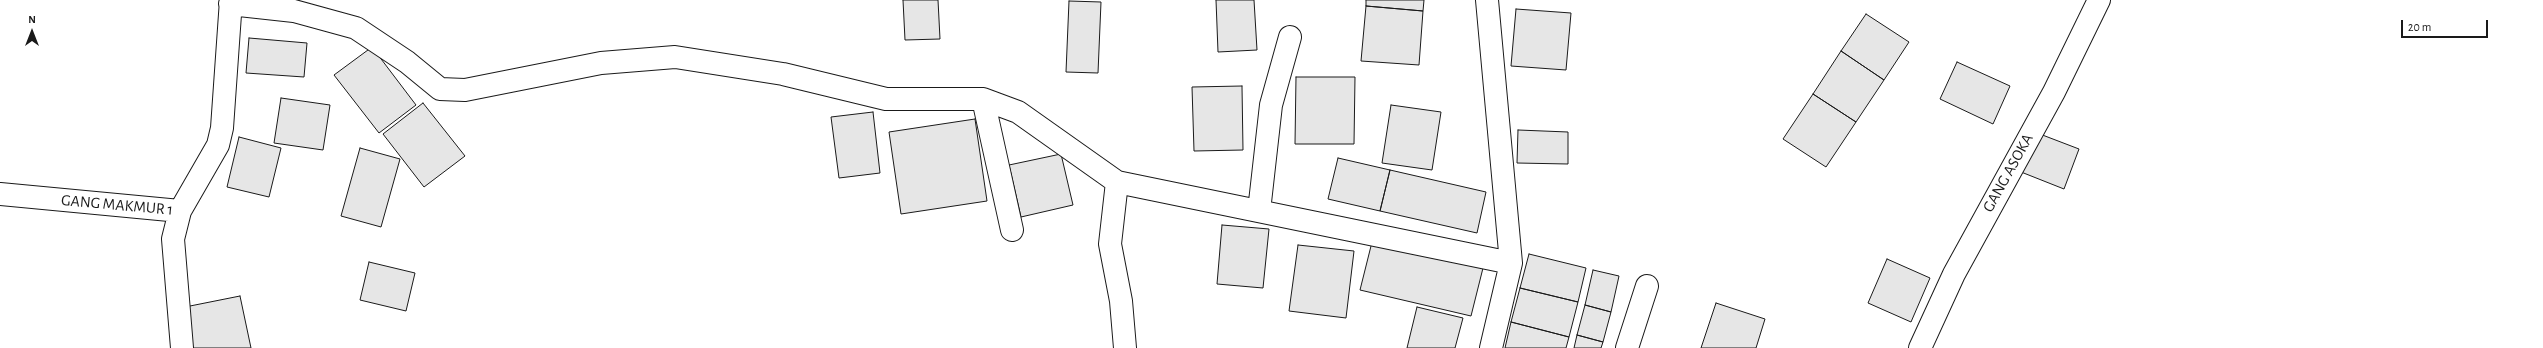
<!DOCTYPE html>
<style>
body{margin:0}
#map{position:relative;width:2543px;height:348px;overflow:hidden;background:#fff;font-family:"Alegreya Sans",sans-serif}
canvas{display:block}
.north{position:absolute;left:12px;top:12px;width:40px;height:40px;-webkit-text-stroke:3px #fff;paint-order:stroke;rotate:0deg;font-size:11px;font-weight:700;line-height:16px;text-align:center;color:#1a1a1a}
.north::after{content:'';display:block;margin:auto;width:14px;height:18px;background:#1a1a1a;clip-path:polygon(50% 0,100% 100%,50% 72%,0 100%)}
.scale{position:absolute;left:2401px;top:20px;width:87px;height:18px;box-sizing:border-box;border:2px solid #1a1a1a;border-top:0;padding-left:5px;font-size:12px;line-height:14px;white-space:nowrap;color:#1a1a1a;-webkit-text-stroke:3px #fff;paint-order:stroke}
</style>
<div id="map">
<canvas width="2543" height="348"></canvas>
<div class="north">N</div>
<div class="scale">20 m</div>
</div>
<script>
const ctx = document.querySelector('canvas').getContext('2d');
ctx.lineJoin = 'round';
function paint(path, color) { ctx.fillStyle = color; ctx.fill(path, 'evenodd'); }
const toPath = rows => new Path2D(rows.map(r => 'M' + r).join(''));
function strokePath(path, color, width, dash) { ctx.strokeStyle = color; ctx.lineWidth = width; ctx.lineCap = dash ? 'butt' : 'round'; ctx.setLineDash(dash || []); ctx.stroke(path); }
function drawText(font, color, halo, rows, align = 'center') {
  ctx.font = font + ' "Alegreya Sans",sans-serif'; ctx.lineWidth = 3; ctx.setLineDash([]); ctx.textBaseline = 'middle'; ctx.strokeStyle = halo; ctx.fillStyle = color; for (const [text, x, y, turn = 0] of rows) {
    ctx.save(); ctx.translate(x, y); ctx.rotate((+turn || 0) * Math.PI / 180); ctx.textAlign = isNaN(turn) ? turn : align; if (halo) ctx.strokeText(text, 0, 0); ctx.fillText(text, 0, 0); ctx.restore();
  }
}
const building = toPath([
 [903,0,938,0,940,39,905,40,903,0],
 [1216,0,1254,0,1257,50,1218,52,1216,0],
 [1366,0,1424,0,1423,11,1366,6,1366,0],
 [1069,1,1101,2,1098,73,1066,72,1069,1],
 [1366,6,1423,11,1419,65,1361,61,1366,6],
 [1516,9,1571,13,1566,70,1511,66,1516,9],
 [1866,14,1909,42,1884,80,1841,51,1866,14],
 [249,38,307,43,304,77,246,73,249,38],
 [372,47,416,105,379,133,334,75,372,47],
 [1841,51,1884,80,1856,122,1813,94,1841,51],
 [1957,62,2010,86,1993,124,1940,99,1957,62],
 [1296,77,1355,77,1354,144,1295,144,1296,77],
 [1242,86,1243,150,1194,151,1192,87,1242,86],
 [1813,94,1856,122,1826,167,1783,139,1813,94],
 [281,98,330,105,323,150,274,143,281,98],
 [423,103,465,156,424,187,383,134,423,103],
 [1391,105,1441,112,1432,170,1382,163,1391,105],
 [873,112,880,173,839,178,831,117,873,112],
 [975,119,987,201,901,214,889,132,975,119],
 [1518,130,1568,132,1568,164,1517,163,1518,130],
 [2032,131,2079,149,2064,189,2016,170,2032,131],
 [239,137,281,148,269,197,227,187,239,137],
 [360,148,400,159,381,227,341,216,360,148],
 [1061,154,1073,205,1021,217,1009,165,1061,154],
 [1338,158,1390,170,1380,211,1328,199,1338,158],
 [1390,170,1486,192,1477,233,1380,211,1390,170],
 [1222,225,1269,229,1263,288,1217,284,1222,225],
 [1372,242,1483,268,1471,316,1360,290,1372,242],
 [1298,245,1354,251,1346,318,1289,311,1298,245],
 [1529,254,1586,268,1578,302,1520,288,1529,254],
 [1887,259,1930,278,1911,322,1868,303,1887,259],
 [369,262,415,273,406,311,360,300,369,262],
 [1593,270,1619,276,1611,312,1585,305,1593,270],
 [1520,288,1578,302,1569,337,1511,322,1520,288],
 [240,296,251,348,193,348,185,307,240,296],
 [1716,303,1765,319,1756,348,1701,348,1716,303],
 [1585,305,1611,312,1603,342,1577,335,1585,305],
 [1417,307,1463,318,1455,348,1407,348,1417,307],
 [1511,322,1569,337,1566,348,1505,348,1511,322],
 [1577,335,1603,342,1601,348,1574,348,1577,335]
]);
const street = toPath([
 [1487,0,1511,263,1491,348],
 [230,4,294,11,356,28,407,62,440,89,465,90,601,63,675,57,783,74,886,99,983,99,1018,112,1117,182,1511,263],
 [983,99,1012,230],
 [1117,182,1110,244,1121,301,1125,348],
 [0,194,180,211],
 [1259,211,1271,105,1290,37],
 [182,348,173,239,180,211,218,145,222,128,231,0],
 [1627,348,1647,286],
 [1920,348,1954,274,2054,92,2099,0]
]);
const streetNames = [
 ["GANG ASOKA",2008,173,-61],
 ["GANG MAKMUR 1",117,205,5]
];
paint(building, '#e6e6e6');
strokePath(building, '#1a1a1a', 1);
strokePath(street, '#1a1a1a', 24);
strokePath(street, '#fff', 22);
drawText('16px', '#1a1a1a', '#fff', streetNames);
</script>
